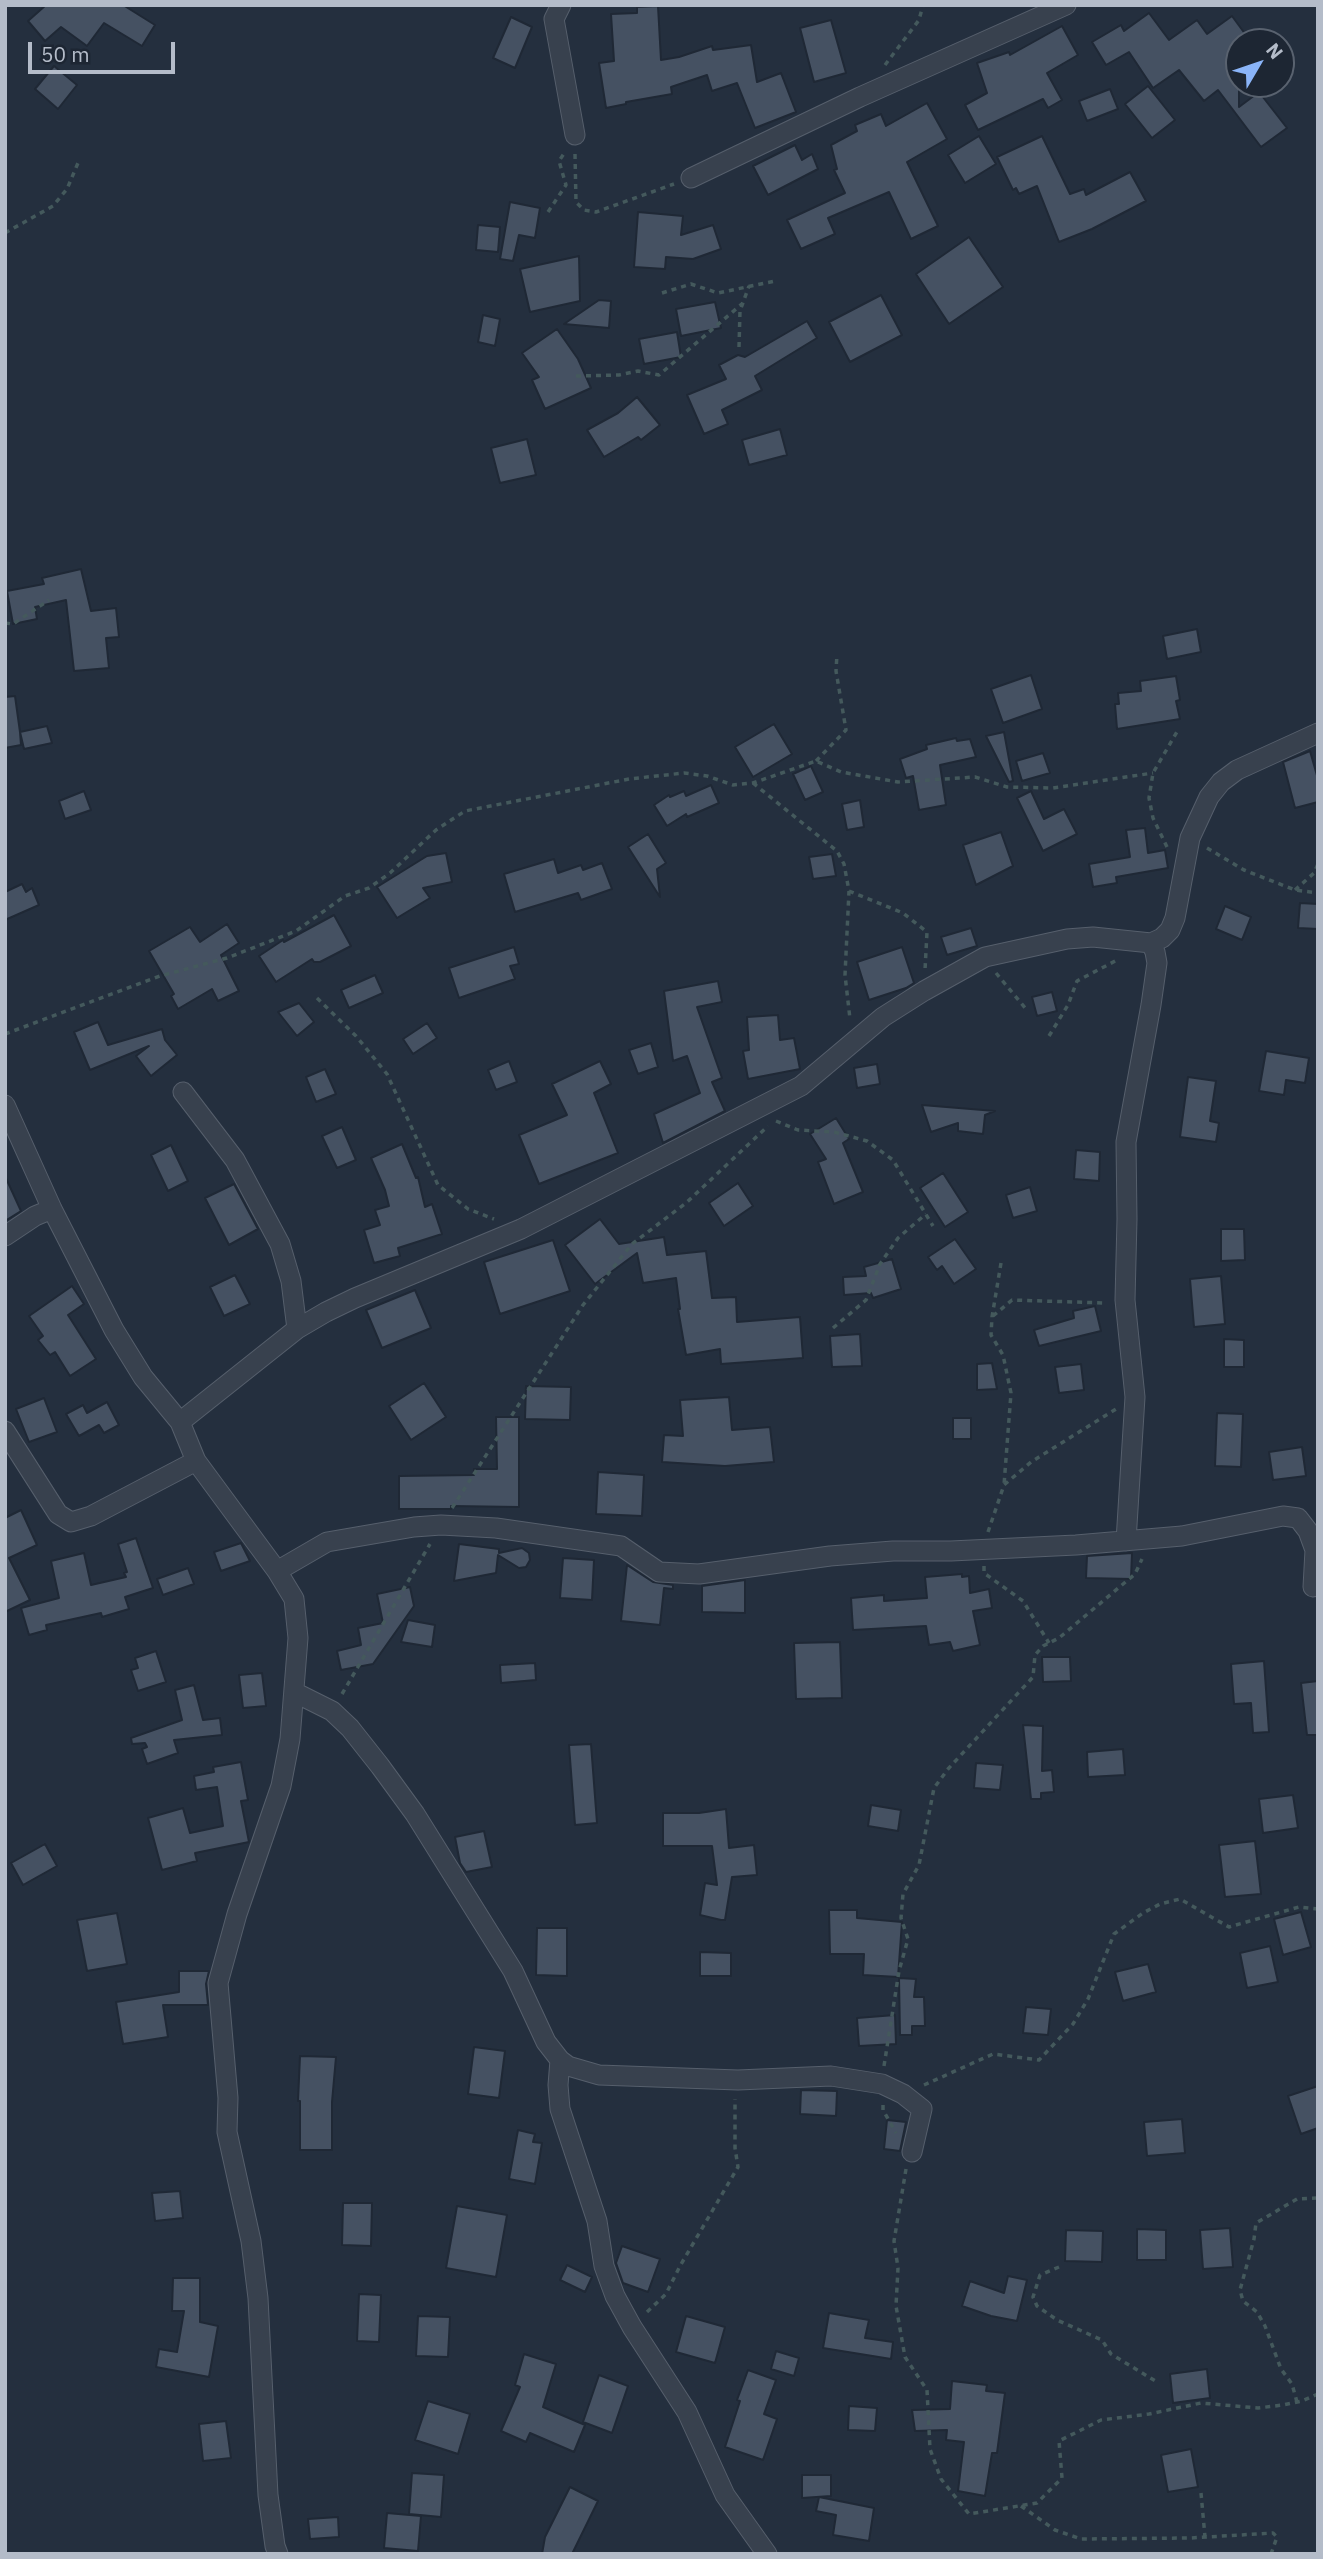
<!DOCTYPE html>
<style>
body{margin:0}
#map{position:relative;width:1323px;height:2559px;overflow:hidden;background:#242f3e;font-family:"IBM Plex Sans",sans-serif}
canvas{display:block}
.frame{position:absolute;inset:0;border:7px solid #b4bcc9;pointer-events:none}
.north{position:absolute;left:1225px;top:28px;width:70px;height:70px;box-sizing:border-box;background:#1d2633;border:2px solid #59626f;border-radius:50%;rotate:51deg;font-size:19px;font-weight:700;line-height:28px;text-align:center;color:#b4bcc9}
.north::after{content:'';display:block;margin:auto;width:24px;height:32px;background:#8ab4f8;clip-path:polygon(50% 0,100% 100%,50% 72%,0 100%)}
.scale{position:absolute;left:28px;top:42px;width:147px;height:32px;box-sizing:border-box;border:4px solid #b4bcc9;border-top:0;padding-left:9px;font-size:21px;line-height:24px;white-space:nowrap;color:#b4bcc9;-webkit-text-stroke:5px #1d2633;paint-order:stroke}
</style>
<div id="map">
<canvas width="1323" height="2559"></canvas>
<div class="frame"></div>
<div class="north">N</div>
<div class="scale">50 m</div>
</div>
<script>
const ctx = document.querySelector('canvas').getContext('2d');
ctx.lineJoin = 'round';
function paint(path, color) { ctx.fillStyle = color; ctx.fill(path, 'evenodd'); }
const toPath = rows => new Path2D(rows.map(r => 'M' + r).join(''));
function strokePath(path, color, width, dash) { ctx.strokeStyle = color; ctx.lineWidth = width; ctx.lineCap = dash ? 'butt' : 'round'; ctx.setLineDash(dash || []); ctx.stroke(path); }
const building = toPath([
 [46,5,123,5,155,25,142,46,104,23,87,46,61,27,45,41,28,21,46,5],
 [658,6,661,60,679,57,712,46,713,50,751,45,757,82,781,73,796,112,755,128,737,83,712,91,707,75,671,87,672,94,626,102,626,104,606,108,599,63,614,61,611,14,637,13,637,7,658,6],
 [1149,13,1169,40,1197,20,1207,34,1232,16,1251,42,1239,42,1239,107,1259,92,1287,128,1261,147,1218,90,1204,101,1179,70,1153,88,1129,52,1106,65,1092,42,1121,25,1124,31,1149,13],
 [511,17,532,27,515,68,493,58,511,17],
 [831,20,846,73,814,82,800,28,831,20],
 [1062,26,1078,55,1047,73,1062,100,1048,108,1043,99,978,130,965,105,987,93,977,63,1009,52,1010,55,1062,26],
 [54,66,77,85,58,109,35,89,54,66],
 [1148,86,1175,120,1152,138,1125,104,1148,86],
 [1110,89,1118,109,1087,121,1079,101,1110,89],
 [927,103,947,139,907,162,938,226,911,239,889,192,828,218,835,234,801,249,787,220,845,193,834,170,837,169,831,145,857,131,855,125,881,114,886,126,927,103],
 [979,136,996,164,965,183,948,155,979,136],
 [1042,136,1070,194,1084,189,1086,195,1130,172,1146,201,1092,229,1059,242,1037,186,1019,194,1016,188,1013,190,997,157,1042,136],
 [795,145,802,160,812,154,818,169,768,195,753,166,795,145],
 [510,202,540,208,535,238,519,235,513,261,500,259,510,202],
 [638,212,683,216,681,235,713,225,721,249,693,259,666,257,665,269,634,267,638,212],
 [478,225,500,227,498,252,476,250,478,225],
 [969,237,1003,287,949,324,916,274,969,237],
 [579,256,580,301,530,312,520,269,579,256],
 [881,295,902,335,850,362,829,322,881,295],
 [599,300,611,301,609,328,564,324,599,300],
 [715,302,721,328,681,336,676,309,715,302],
 [483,315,500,319,495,346,478,342,483,315],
 [807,321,817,338,755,376,762,390,722,410,728,424,704,434,687,395,726,379,719,365,738,355,745,357,807,321],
 [557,329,578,359,591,388,545,409,532,380,539,377,522,353,557,329],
 [677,332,681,357,644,364,639,339,677,332],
 [637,397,660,425,641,440,638,437,604,457,587,430,618,413,637,397],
 [780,429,787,455,749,465,742,440,780,429],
 [527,439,536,475,500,483,491,448,527,439],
 [81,569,91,611,116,608,119,637,106,638,109,668,74,671,66,600,35,607,37,619,13,624,7,591,44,584,42,578,81,569],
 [1197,629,1201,652,1167,659,1163,636,1197,629],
 [1031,675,1042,709,1003,723,991,689,1031,675],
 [1176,676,1180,700,1176,701,1180,719,1117,729,1115,704,1119,704,1118,693,1141,691,1140,681,1176,676],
 [15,696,20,732,47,726,52,743,24,749,20,732,21,745,5,748,5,697,15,696],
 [774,724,792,754,753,777,735,747,774,724],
 [1004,732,1013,781,1009,782,986,736,1004,732],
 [956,738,957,741,970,739,976,757,940,765,946,805,919,810,913,776,906,778,900,759,927,749,926,745,956,738],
 [1310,751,1318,779,1318,802,1295,808,1283,762,1310,751],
 [1043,753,1050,773,1022,781,1016,761,1043,753],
 [811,766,823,792,805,800,793,774,811,766],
 [711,785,719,803,687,817,686,814,667,826,654,805,669,795,670,797,684,791,686,796,711,785],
 [84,791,91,810,65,819,59,801,84,791],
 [1031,791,1044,819,1064,809,1077,834,1043,851,1017,798,1031,791],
 [860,800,864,827,847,830,842,804,860,800],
 [1145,828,1148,853,1165,850,1168,868,1116,877,1117,883,1093,887,1089,864,1130,857,1126,830,1145,828],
 [1001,832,1013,866,976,885,963,845,1001,832],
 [648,834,666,863,657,869,660,897,628,847,648,834],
 [446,853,452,882,423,888,430,898,397,918,377,887,427,856,446,853],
 [832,854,836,876,813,879,809,857,832,854],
 [554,859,558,873,581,865,583,870,602,863,612,889,581,900,578,893,515,912,504,874,554,859],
 [22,884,26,892,32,888,39,905,5,920,5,892,22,884],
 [1300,903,1318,904,1318,929,1298,928,1300,903],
 [1225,906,1251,917,1242,940,1216,929,1225,906],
 [334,915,351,946,320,962,314,962,312,959,276,982,259,956,283,940,284,942,334,915],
 [227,924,239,943,221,955,239,991,218,1001,212,989,178,1009,171,996,174,994,149,951,190,927,200,942,227,924],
 [971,928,977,946,947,955,941,937,971,928],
 [514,947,519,964,510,966,515,979,459,998,449,968,514,947],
 [902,947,914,983,906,988,869,1000,857,962,902,947],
 [375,975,383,993,349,1008,341,990,375,975],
 [718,981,722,1002,697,1007,722,1078,712,1082,725,1111,663,1143,654,1114,700,1093,687,1056,673,1061,664,991,718,981],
 [1052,992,1057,1011,1037,1016,1032,997,1052,992],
 [299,1003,314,1022,297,1036,278,1012,299,1003],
 [778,1015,780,1040,794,1038,800,1069,748,1079,743,1051,749,1050,747,1017,778,1015],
 [98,1022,108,1045,162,1029,165,1040,177,1055,151,1076,136,1056,149,1046,90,1070,74,1032,98,1022],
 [427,1023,437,1038,413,1054,403,1039,427,1023],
 [651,1043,658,1067,638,1074,629,1050,651,1043],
 [1266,1051,1309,1058,1305,1083,1286,1080,1284,1095,1259,1091,1266,1051],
 [509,1061,517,1082,496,1090,488,1070,509,1061],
 [600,1061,611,1084,594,1093,618,1153,539,1184,519,1135,567,1115,552,1084,600,1061],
 [877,1064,880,1084,857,1088,854,1068,877,1064],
 [325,1069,336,1094,316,1102,306,1077,325,1069],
 [1188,1077,1216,1081,1210,1121,1219,1123,1216,1142,1180,1137,1188,1077],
 [922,1105,995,1111,985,1115,983,1134,958,1131,958,1123,931,1132,922,1105],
 [836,1118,849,1139,843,1143,863,1192,834,1204,818,1162,826,1159,810,1134,836,1118],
 [342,1127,356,1160,337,1168,322,1136,342,1127],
 [402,1144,416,1178,418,1177,425,1207,432,1204,442,1234,398,1248,400,1256,374,1263,364,1230,380,1225,375,1210,389,1206,385,1190,371,1158,402,1144],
 [171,1145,188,1181,168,1191,151,1155,171,1145],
 [1076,1150,1100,1152,1099,1181,1074,1179,1076,1150],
 [943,1173,968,1212,945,1227,920,1188,943,1173],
 [5,1176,21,1211,5,1221,5,1176],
 [738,1183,753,1206,724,1226,709,1203,738,1183],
 [234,1184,258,1229,229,1245,205,1198,234,1184],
 [1030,1187,1037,1211,1013,1218,1006,1195,1030,1187],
 [600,1219,619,1244,664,1237,667,1255,706,1251,712,1298,736,1297,737,1322,800,1317,803,1358,721,1364,720,1349,686,1355,678,1309,680,1309,676,1278,643,1283,637,1253,595,1284,565,1245,600,1219],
 [1221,1229,1244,1229,1245,1260,1221,1261,1221,1229],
 [955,1239,976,1269,954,1284,942,1266,937,1270,928,1257,955,1239],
 [553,1240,570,1291,500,1314,484,1262,553,1240],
 [892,1259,901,1289,873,1298,871,1293,844,1295,843,1277,866,1276,864,1267,892,1259],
 [235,1275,250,1304,224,1316,210,1287,235,1275],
 [1221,1276,1225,1324,1194,1327,1190,1279,1221,1276],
 [72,1286,84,1304,68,1315,96,1359,70,1376,55,1352,50,1355,38,1340,43,1336,29,1316,72,1286],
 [415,1290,431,1328,382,1348,366,1310,415,1290],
 [1095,1306,1101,1331,1039,1346,1034,1330,1074,1318,1073,1311,1095,1306],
 [860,1334,862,1366,832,1367,830,1336,860,1334],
 [1224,1339,1244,1340,1244,1367,1224,1367,1224,1339],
 [992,1363,997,1389,977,1390,977,1364,992,1363],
 [1081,1364,1084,1390,1059,1393,1055,1367,1081,1364],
 [424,1383,446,1417,411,1440,389,1406,424,1383],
 [526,1386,571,1387,570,1420,525,1419,526,1386],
 [729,1397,732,1430,770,1427,774,1462,725,1466,662,1462,664,1435,683,1436,680,1400,729,1397],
 [44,1398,57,1432,29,1442,16,1409,44,1398],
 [107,1402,119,1425,104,1433,99,1425,79,1436,66,1414,83,1405,87,1413,107,1402],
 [1217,1413,1243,1414,1241,1467,1215,1466,1217,1413],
 [496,1417,519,1417,519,1507,451,1506,451,1509,399,1509,399,1476,474,1475,474,1469,497,1469,496,1417],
 [953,1418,971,1418,971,1439,953,1439,953,1418],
 [1302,1447,1306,1476,1273,1480,1269,1452,1302,1447],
 [598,1472,644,1475,642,1516,596,1514,598,1472],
 [21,1510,37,1545,9,1558,30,1600,5,1612,5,1518,21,1510],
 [136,1538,153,1588,125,1597,129,1609,102,1617,101,1613,46,1625,47,1630,29,1635,21,1608,59,1598,51,1561,84,1553,91,1585,126,1577,124,1573,127,1572,118,1544,136,1538],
 [241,1543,250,1561,221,1571,214,1552,241,1543],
 [459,1544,499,1549,499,1553,522,1548,529,1553,530,1560,526,1567,519,1568,498,1555,496,1573,454,1581,459,1544],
 [1132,1553,1131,1579,1086,1578,1087,1556,1132,1553],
 [563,1558,594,1560,592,1600,560,1598,563,1558],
 [627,1565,653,1582,673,1585,673,1589,664,1588,660,1625,621,1621,627,1565],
 [188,1568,194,1584,163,1595,157,1579,188,1568],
 [962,1574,962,1577,969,1576,970,1593,989,1589,992,1608,973,1611,980,1645,953,1651,950,1642,929,1645,926,1626,853,1630,851,1598,884,1595,884,1601,927,1598,925,1577,962,1574],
 [745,1580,745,1613,702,1612,702,1586,745,1580],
 [410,1587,414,1606,373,1664,341,1670,337,1651,361,1645,358,1628,383,1623,377,1594,410,1587],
 [408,1620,435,1625,432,1647,401,1642,408,1620],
 [840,1642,842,1698,796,1699,794,1643,840,1642],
 [156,1651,166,1682,138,1691,131,1670,138,1668,135,1658,156,1651],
 [1042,1657,1070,1657,1071,1681,1043,1682,1042,1657],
 [1264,1661,1269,1732,1253,1733,1251,1703,1234,1704,1231,1664,1264,1661],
 [535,1663,536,1680,501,1683,500,1665,535,1663],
 [262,1673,266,1706,243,1708,239,1675,262,1673],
 [1318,1681,1318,1735,1307,1735,1301,1683,1318,1681],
 [194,1685,203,1720,220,1718,222,1735,174,1740,178,1753,147,1764,142,1749,147,1747,145,1743,132,1744,131,1738,182,1720,175,1690,194,1685],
 [1023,1725,1043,1726,1042,1771,1052,1770,1054,1792,1041,1793,1041,1799,1031,1799,1023,1725],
 [591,1744,597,1823,575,1825,569,1745,591,1744],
 [1123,1749,1125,1775,1088,1777,1087,1752,1123,1749],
 [241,1762,248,1800,241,1801,249,1842,195,1853,197,1861,162,1870,148,1818,183,1808,190,1833,223,1826,217,1787,196,1790,194,1776,214,1772,213,1767,241,1762],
 [976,1763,1003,1765,1000,1790,974,1788,976,1763],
 [1293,1795,1298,1828,1263,1833,1259,1799,1293,1795],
 [871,1805,901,1810,898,1831,868,1826,871,1805],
 [726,1809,729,1848,754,1845,757,1875,732,1877,725,1920,721,1920,700,1915,705,1883,717,1885,712,1846,663,1846,663,1813,699,1813,726,1809],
 [484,1831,492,1867,466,1872,460,1863,455,1837,484,1831],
 [1255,1841,1261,1894,1225,1897,1219,1845,1255,1841],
 [45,1844,57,1866,23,1885,11,1863,45,1844],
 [829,1910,857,1910,857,1918,902,1922,898,1977,863,1975,864,1954,830,1954,829,1910],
 [1301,1912,1311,1947,1283,1955,1274,1919,1301,1912],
 [117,1913,127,1964,87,1971,77,1920,117,1913],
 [537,1928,567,1928,567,1976,536,1975,537,1928],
 [1270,1946,1278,1982,1247,1988,1240,1953,1270,1946],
 [700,1952,731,1953,731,1976,700,1976,700,1952],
 [1148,1964,1156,1992,1123,2001,1115,1972,1148,1964],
 [179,1971,209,1971,206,1984,208,2005,163,2005,168,2037,123,2044,116,2002,179,1992,179,1971],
 [899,1978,916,1979,914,1997,924,1997,925,2026,912,2026,912,2035,900,2035,899,1978],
 [1026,2007,1051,2009,1048,2035,1023,2033,1026,2007],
 [895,2015,896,2044,859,2046,857,2018,895,2015],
 [474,2047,505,2051,499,2098,468,2094,474,2047],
 [300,2056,336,2057,332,2102,332,2150,300,2150,300,2101,298,2101,300,2056],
 [1318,2086,1318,2128,1301,2134,1288,2096,1318,2086],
 [801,2090,837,2091,836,2116,800,2114,801,2090],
 [1182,2119,1185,2153,1147,2156,1144,2122,1182,2119],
 [887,2120,906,2122,900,2151,884,2149,887,2120],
 [518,2130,535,2134,533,2142,542,2143,535,2184,509,2179,518,2130],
 [180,2191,183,2218,155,2221,152,2193,180,2191],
 [343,2203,372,2203,371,2246,342,2245,343,2203],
 [457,2206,507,2215,496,2277,446,2268,457,2206],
 [1230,2228,1233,2267,1203,2269,1200,2230,1230,2228],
 [1137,2229,1166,2230,1166,2260,1137,2260,1137,2229],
 [1066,2230,1103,2231,1102,2262,1065,2261,1066,2230],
 [622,2246,660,2259,648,2292,623,2283,616,2263,622,2246],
 [567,2265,592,2277,585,2292,560,2280,567,2265],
 [1008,2276,1027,2280,1017,2321,991,2316,962,2306,970,2281,1004,2293,1008,2276],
 [173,2278,200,2278,200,2322,218,2326,209,2377,156,2367,159,2349,177,2352,184,2311,172,2311,173,2278],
 [359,2294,381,2295,379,2342,357,2341,359,2294],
 [829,2313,869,2320,865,2338,893,2342,891,2359,823,2348,829,2313],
 [418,2316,450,2317,448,2357,416,2356,418,2316],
 [686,2316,725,2327,715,2363,676,2352,686,2316],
 [776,2351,799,2358,794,2376,771,2369,776,2351],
 [524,2354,556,2364,543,2407,585,2425,574,2452,530,2433,526,2442,501,2431,520,2387,515,2385,524,2354],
 [1207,2369,1210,2398,1173,2403,1170,2374,1207,2369],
 [748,2370,776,2380,764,2414,777,2419,763,2460,725,2447,740,2401,737,2400,748,2370],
 [599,2375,628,2386,612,2433,583,2422,599,2375],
 [952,2381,987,2385,986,2391,1005,2393,997,2453,992,2453,985,2496,958,2491,964,2442,946,2440,947,2430,915,2431,912,2410,950,2409,952,2381],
 [428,2401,470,2414,458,2454,415,2440,428,2401],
 [849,2406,877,2408,875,2431,848,2430,849,2406],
 [226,2421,231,2458,203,2461,199,2424,226,2421],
 [1191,2449,1198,2487,1168,2492,1161,2455,1191,2449],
 [412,2473,444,2475,441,2517,409,2514,412,2473],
 [802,2475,831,2475,831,2496,802,2498,802,2475],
 [570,2487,598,2501,572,2554,542,2554,545,2537,570,2487],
 [819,2497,874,2508,869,2541,833,2535,836,2515,816,2511,819,2497],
 [387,2513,421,2516,418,2551,384,2548,387,2513],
 [338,2517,339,2537,310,2539,308,2519,338,2517]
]);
const path = toPath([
 [885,65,919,20,923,5],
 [575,154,576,202,584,210,596,212,674,184],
 [548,212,566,185,559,161,565,152],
 [5,233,53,206,67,189,78,163],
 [662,293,691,284,718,293,775,281],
 [739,347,740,311,749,286],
 [576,376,619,375,638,371,659,375,743,303],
 [5,623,13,624,49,600],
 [816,761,846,730,836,671,837,654],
 [753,783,837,851,844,864,849,891,845,975,850,1019],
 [1167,847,1153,818,1149,798,1153,773,1178,730],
 [1207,848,1244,870,1295,890,1318,893],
 [1295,890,1314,873,1318,864],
 [849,891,903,913,927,932,925,970],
 [996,973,1026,1009],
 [317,998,356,1036,387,1074,438,1185,468,1209,494,1219],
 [5,1034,160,976,227,958,296,931,345,896,369,888,390,873,436,830,465,811,629,779,684,773,707,776,733,785,753,783,816,761,841,772,898,782,975,777,1007,787,1053,788,1153,773],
 [1049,1036,1068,1005,1077,981,1119,959],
 [776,1121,798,1130,834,1132,867,1141,893,1160,933,1226],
 [1001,1263,992,1317,991,1335,1003,1355,1011,1393,1004,1485],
 [993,1316,1012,1300,1105,1303],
 [833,1328,866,1300,880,1264,898,1238,926,1214],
 [452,1508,583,1305,632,1244,686,1203,768,1126],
 [988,1532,1004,1485,1031,1462,1116,1409],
 [984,1566,984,1573,1023,1601,1049,1643],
 [342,1694,430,1544],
 [884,2066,899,1971,908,1939,901,1918,903,1894,919,1865,934,1788,948,1769,1033,1677,1035,1655,1043,1646,1059,1638,1135,1574,1142,1559],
 [924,2085,993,2054,1039,2060,1073,2024,1088,1999,1114,1934,1143,1913,1160,1904,1180,1899,1229,1927,1299,1907,1318,1909],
 [883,2105,883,2110,896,2133],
 [906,2169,894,2241,898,2268,896,2306,905,2357,927,2390,930,2449,941,2479,969,2514,1037,2503,1062,2478,1059,2441,1101,2420,1149,2414,1201,2403,1258,2408,1283,2405,1302,2401,1318,2394],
 [1059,2267,1040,2275,1033,2297,1037,2306,1057,2320,1102,2340,1111,2354,1157,2382],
 [647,2312,666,2294,680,2266,738,2167,735,2148,735,2099],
 [1297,2402,1292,2384,1281,2369,1265,2326,1257,2312,1243,2301,1240,2290,1254,2239,1256,2223,1297,2199,1318,2198],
 [1201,2493,1205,2537],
 [1021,2506,1055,2530,1081,2539,1190,2538,1273,2533,1277,2537,1271,2554]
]);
const minor = toPath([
 [561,5,554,19,575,135],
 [691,178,860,97,1066,5],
 [183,1092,235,1160,280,1244,291,1281,297,1329],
 [5,1105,52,1209,114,1330,143,1377,180,1422,196,1461,277,1571,294,1599,298,1638,290,1739,281,1786,237,1914,218,1983,228,2098,227,2132,251,2241,258,2298,268,2495,275,2546,278,2554],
 [5,1236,35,1216,52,1209],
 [180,1422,297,1329,326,1312,355,1298,521,1229,801,1086,883,1017,924,991,985,957,1067,939,1093,937,1151,943,1162,938,1170,930,1175,918,1190,838,1209,797,1221,782,1237,770,1318,733],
 [5,1431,58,1514,71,1522,91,1516,196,1461],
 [1126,1541,1135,1397,1125,1300,1127,1219,1126,1142,1151,1005,1157,963,1155,952,1151,943],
 [277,1571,327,1542,414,1527,441,1525,496,1528,621,1546,659,1572,699,1574,830,1556,893,1551,951,1551,1076,1545,1182,1536,1283,1516,1298,1518,1308,1531,1315,1550,1313,1587],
 [294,1692,332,1711,350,1728,380,1766,415,1814,513,1971,546,2042,560,2060,568,2066,599,2075,738,2080,831,2076,882,2084,903,2094,922,2109,912,2152],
 [560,2060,558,2085,560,2109,597,2221,604,2266,615,2296,632,2327,687,2412,725,2495,767,2554]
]);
paint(building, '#455162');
strokePath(building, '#1f2835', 2);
strokePath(minor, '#565f6c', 21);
strokePath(path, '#44595c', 3.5, [5, 5]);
strokePath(minor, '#38414e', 19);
</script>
